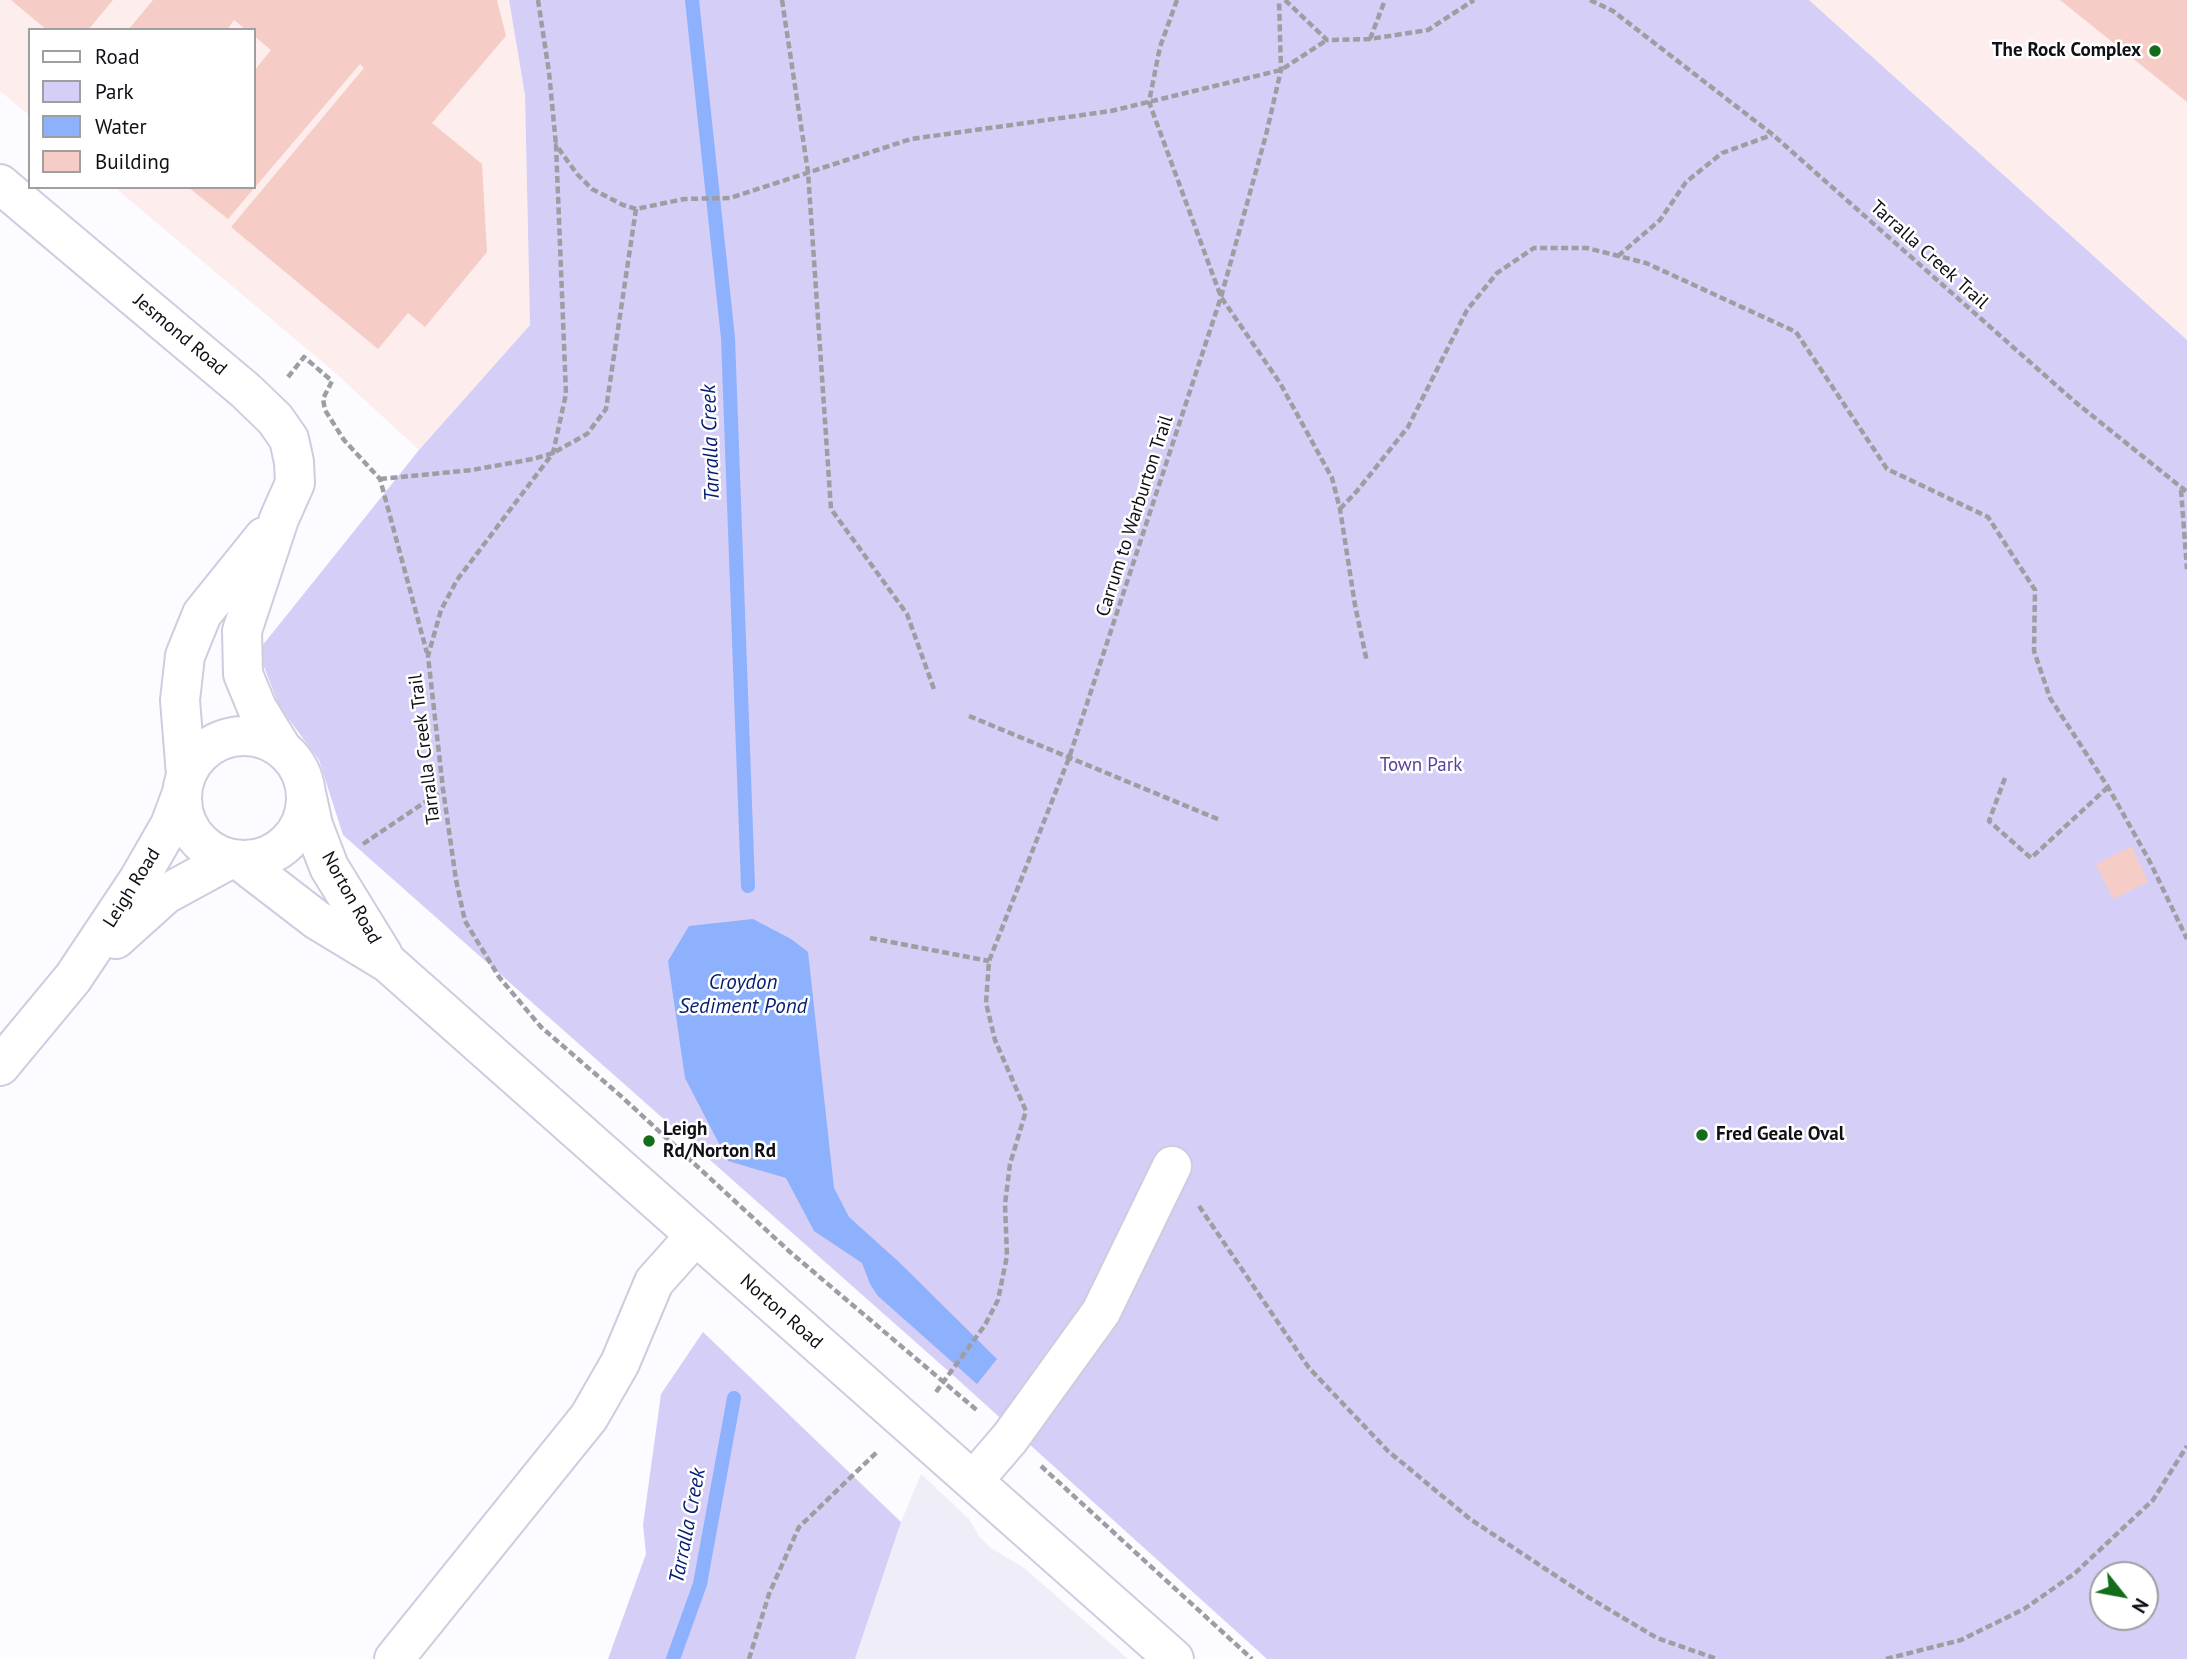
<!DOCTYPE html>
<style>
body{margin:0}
#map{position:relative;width:2187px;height:1659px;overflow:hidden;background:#fcfbff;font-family:"PT Sans",sans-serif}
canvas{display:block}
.legend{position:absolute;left:28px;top:28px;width:228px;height:161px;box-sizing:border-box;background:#fff;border:2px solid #9f9fa2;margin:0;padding:9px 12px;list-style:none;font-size:21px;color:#100f16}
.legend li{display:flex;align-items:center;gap:14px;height:35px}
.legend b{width:35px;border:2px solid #9f9fa2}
.north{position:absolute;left:2089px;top:1561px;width:70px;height:70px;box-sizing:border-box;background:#fff;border:2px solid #9f9fa2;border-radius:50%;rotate:121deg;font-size:19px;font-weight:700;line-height:28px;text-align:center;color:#100f16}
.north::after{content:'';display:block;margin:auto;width:24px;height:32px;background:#126e1b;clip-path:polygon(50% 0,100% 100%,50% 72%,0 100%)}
</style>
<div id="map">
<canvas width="2187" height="1659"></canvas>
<ul class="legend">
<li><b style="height:9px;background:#fff"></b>Road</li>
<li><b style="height:19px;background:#d5cef6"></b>Park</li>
<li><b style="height:19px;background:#8db1fd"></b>Water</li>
<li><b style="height:19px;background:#f5cdc6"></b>Building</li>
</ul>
<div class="north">N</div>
</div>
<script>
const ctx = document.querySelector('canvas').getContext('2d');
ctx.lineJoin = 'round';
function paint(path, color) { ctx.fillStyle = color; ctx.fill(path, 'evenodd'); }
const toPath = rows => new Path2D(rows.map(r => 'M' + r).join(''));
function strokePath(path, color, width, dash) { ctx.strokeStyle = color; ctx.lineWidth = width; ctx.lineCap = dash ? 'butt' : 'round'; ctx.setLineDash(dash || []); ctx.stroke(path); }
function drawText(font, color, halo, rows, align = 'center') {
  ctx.font = font + ' "PT Sans",sans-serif'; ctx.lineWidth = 5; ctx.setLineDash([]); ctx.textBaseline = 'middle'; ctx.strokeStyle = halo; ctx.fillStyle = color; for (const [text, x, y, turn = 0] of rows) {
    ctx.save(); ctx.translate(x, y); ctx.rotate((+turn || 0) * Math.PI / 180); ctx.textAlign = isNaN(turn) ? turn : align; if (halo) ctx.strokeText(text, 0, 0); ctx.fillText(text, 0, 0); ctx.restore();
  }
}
const industrial = toPath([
 [0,0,509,0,525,95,530,325,419,450,332,370,114,187,254,187,254,30,30,30,30,116,0,91],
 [1809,0,2187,0,2187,340]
]);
const built = toPath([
 [921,1474,969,1519,979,1536,991,1548,1023,1567,1128,1659,855,1659,901,1522]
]);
const green = toPath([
 [509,0,1809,0,2187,340,2187,1659,1267,1659,955,1377,343,835,319,760,279,706,258,651,419,450,530,325,525,95],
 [2103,1575,2145,1575,2145,1617,2103,1617],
 [703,1332,901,1522,855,1659,608,1659,646,1554,643,1525,661,1394]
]);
const water = toPath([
 [753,919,791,939,808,952,834,1188,849,1217,900,1263,997,1359,977,1384,878,1296,870,1284,862,1263,814,1231,786,1178,728,1161,685,1078,668,961,689,926]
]);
const stream = toPath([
 [692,0,728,338,748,886],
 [673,1659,700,1584,734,1398]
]);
const building = toPath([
 [11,0,113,0,88,30,47,30],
 [153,0,497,0,506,36,432,123,482,164,487,252,425,327,408,313,378,349,231,227,364,68,360,64,228,219,188,187,254,187,254,71,271,50,254,36,254,30,246,30,234,20,227,30,128,30],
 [2060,0,2187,0,2187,102],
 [2132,846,2148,882,2113,899,2096,864]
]);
const path = toPath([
 [538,0,549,72,556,145],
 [782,0,808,172,831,509,907,614,935,692],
 [1177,0,1160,47,1149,102,1221,297,1280,383,1332,478,1340,509,1355,605,1367,662],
 [1285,0,1327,40,1370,39,1428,30,1474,0],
 [1590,0,1613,11,1772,134,2074,401,2187,492],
 [1370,39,1385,0],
 [636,209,623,205,592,189,577,174,556,145,566,394,553,453,457,580,441,610,428,656,443,789,456,880,465,921,499,977,541,1027,622,1097,790,1252,979,1412],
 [1618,256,1660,220,1686,182,1722,153,1772,135],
 [288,377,304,357,332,381,323,399,325,410,344,440,380,479,427,653],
 [380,479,472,470,533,459,553,453,587,434,606,409,636,209,684,199,730,198,911,139,1111,111,1281,70,1327,40],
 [2181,490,2187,569],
 [1340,509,1357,491,1408,427,1467,310,1497,273,1534,248,1587,248,1646,263,1796,332,1887,469,1988,517,2035,590,2034,651,2050,698,2108,787,2149,860,2187,939],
 [969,716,1220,820],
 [2005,778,1989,821,2031,858,2108,787],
 [363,844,443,790],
 [870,938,989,961],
 [1199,1206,1309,1368,1388,1451,1470,1519,1588,1597,1657,1638,1717,1659],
 [936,1392,985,1325,998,1300,1007,1256,1005,1204,1010,1164,1026,1111,995,1040,986,1003,989,961,1069,758,1221,297,1266,135,1281,70,1279,0],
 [1041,1466,1252,1659],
 [749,1659,769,1594,799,1527,878,1451],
 [1886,1659,1961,1640,2024,1609,2074,1574,2153,1500,2187,1446]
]);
const minor = toPath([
 [0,184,246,391,275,419,289,439,294,462,295,483,279,519,242,631,243,674,257,708,281,747],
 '182 798a62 62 0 1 1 124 0a62 62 0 1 1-124 0Z',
 [186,775,180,700,185,656,202,614,264,537],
 [306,793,313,825,329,867,383,955],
 [239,860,317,920,388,963,1174,1659],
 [116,939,166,894,230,859],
 [0,1066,73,978,139,879,170,825,182,793],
 [973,1481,1010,1438,1101,1312,1172,1166],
 [394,1659,589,1417,620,1363,654,1282,695,1236]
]);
const markers = [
 [2155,51,7,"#126e1b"],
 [1702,1135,7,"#126e1b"],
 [649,1141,7,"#126e1b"]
];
const poiNames = [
 ["The Rock Complex",2141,51,"right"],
 ["Leigh",663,1130],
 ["Rd/Norton Rd",663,1152],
 ["Fred Geale Oval",1716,1135]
];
const streetNames = [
 ["Tarralla Creek Trail",1929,255,42],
 ["Jesmond Road",180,335,40],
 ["Carrum to Warburton Trail",1135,516,-72],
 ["Tarralla Creek Trail",425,749,-97],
 ["Leigh Road",132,888,-58],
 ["Norton Road",351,898,61],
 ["Norton Road",781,1312,41]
];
const parkNames = [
 ["Town Park",1421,766]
];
const waterNames = [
 ["Tarralla Creek",711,443,-92],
 ["Croydon",743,983],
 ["Sediment Pond",743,1007],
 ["Tarralla Creek",688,1526,-79]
];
paint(industrial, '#feeded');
paint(built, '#eeedf8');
paint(green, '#d5cef6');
paint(water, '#8db1fd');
strokePath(stream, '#8db1fd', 14);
paint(building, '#f5cdc6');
strokePath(minor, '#ceccde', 42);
strokePath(path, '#9e9da2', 4.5, [7, 3.5]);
strokePath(minor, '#fff', 38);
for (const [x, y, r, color] of markers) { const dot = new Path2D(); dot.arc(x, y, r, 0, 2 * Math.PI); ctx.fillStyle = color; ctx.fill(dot); strokePath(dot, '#fff', 2.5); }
drawText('bold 19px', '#100f16', '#fff', poiNames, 'left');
drawText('19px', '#100f16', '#fff', streetNames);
drawText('19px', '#5a409e', '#fff', parkNames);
drawText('italic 21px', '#051e72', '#fff', waterNames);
</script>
